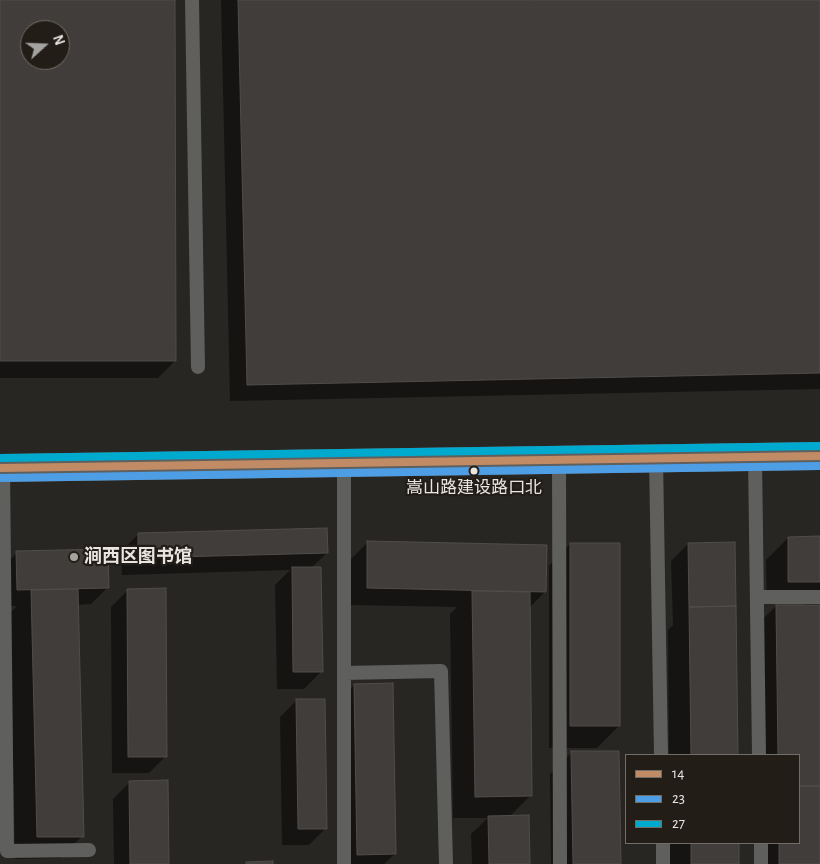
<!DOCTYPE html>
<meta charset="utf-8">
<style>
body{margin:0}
#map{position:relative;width:820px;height:864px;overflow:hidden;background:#282623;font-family:"Alegreya Sans",sans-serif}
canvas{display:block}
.legend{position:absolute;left:625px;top:754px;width:175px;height:90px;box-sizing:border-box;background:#221d16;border:1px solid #726d68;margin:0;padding:6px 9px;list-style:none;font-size:15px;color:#e9e6e2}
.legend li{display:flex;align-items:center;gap:10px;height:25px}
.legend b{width:25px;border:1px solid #726d68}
.north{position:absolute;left:20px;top:20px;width:50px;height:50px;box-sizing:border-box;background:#221d16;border:1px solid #726d68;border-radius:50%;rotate:70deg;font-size:14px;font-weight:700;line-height:20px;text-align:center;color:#e9e6e2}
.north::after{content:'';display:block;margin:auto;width:18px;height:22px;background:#a5a39f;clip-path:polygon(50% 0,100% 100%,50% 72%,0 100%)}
</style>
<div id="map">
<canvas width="820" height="864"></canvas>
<ul class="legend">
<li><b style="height:6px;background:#c18c65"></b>14</li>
<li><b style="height:6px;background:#4d9ee5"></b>23</li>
<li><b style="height:6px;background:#00a9ce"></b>27</li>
</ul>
<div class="north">N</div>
</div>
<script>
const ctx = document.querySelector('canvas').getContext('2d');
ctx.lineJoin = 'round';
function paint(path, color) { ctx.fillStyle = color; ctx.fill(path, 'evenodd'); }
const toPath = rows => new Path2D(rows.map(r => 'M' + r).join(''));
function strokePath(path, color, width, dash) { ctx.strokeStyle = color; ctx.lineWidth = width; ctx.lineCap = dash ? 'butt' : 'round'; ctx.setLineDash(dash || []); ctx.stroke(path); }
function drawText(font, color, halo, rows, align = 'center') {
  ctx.font = font + ' "Alegreya Sans","Noto Sans SC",sans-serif'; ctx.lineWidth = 4.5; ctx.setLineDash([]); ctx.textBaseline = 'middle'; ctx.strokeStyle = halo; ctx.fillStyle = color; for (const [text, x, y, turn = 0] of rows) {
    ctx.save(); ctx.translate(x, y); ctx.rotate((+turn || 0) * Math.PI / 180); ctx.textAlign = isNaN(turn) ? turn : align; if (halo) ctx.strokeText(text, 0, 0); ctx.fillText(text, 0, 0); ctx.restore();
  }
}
const shadow = toPath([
 [0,0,174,0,175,361,158,378,0,378],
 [30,30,60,30,60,60,30,60],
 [221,0,820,0,820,389,230,401],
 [138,535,327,553,311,568,321,672,304,689,277,689,275,585,290,570,122,575,121,551],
 [788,538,820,538,820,864,757,864,757,843,799,843,799,755,756,755,754,628,776,606,804,606,804,604,767,604,766,560],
 [368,542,545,592,529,608,531,795,510,816,529,864,472,864,471,834,488,818,453,818,450,614,457,607,350,605,351,559],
 [570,544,619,726,597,748,549,748,549,566],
 [688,544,735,606,737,755,669,755,668,630,673,625,671,561],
 [17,553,108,587,91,604,77,605,82,836,61,858,15,859,10,613,17,606,1,606,0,569],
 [128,590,166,756,149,773,112,773,111,607],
 [354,685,395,854,384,864,341,864,337,702],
 [297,700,326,828,309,845,282,845,280,717],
 [572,752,619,864,551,864,550,774],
 [130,782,167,864,114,864,113,799],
 [670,843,738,843,738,864,670,864]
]);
const building = toPath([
 [0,0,175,0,176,361,0,361,0,0],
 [30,30,60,30,60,60,30,60,30,30],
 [238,0,820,0,820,373,247,385,238,0],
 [327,528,328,553,138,558,138,533,327,528],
 [820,536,820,582,788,582,788,537,820,536],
 [367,541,547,545,546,592,367,588,367,541],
 [735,542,736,606,689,607,688,543,735,542],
 [570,543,620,543,620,726,570,726,570,543],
 [108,549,109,588,17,590,16,551,108,549],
 [292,567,321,567,323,672,293,672,292,567],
 [166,588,167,757,128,757,127,589,166,588],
 [78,589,84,837,37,837,31,590,78,589],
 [472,591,530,592,532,796,475,797,472,591],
 [776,605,820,605,820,786,799,786,799,755,778,755,776,605],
 [736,606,738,755,691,755,689,607,736,606],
 [393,683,396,854,357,855,354,684,393,683],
 [296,699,325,699,327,829,298,829,296,699],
 [571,751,619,751,621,864,573,864,571,751],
 [168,780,169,864,130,864,129,781,168,780],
 [799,786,820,786,820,864,779,864,779,843,799,843,799,786],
 [529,815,530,864,489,864,488,816,529,815],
 [691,843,739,843,739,864,691,864,691,843],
 [273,861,273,864,246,864,246,862,273,861]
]);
const lane = toPath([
 [192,0,198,367],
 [755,457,759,755],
 [656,458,661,755],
 [559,460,560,864],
 [344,463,344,864],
 [3,468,7,851,89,850],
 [757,597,820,597],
 [344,673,441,671,446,864],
 [663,843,663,864],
 [761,843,761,864]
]);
const street = toPath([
 [0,468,820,456]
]);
const bus1 = toPath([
 [0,468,820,456]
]);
const bus2 = toPath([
 [0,478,820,466]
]);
const bus3 = toPath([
 [0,458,820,446]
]);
const markers = [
 [474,471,4.5,"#e9e6e2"],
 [74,557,5,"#a5a39f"]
];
const busNames = [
 ["嵩山路建设路口北",474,488]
];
const poiNames = [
 ["涧西区图书馆",84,557]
];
paint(shadow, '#0007');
paint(building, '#403d3b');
strokePath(building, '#504d4b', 1);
strokePath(lane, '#5f5f5e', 14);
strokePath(street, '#5f5f5e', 28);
strokePath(bus1, '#c18c65', 8);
strokePath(bus2, '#4d9ee5', 8);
strokePath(bus3, '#00a9ce', 8);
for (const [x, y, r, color] of markers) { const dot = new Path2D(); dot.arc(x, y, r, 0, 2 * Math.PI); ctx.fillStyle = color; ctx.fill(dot); strokePath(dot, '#221d16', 2); }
drawText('17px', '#e9e6e2', '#221d16', busNames);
drawText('bold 18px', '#e9e6e2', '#221d16', poiNames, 'left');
</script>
